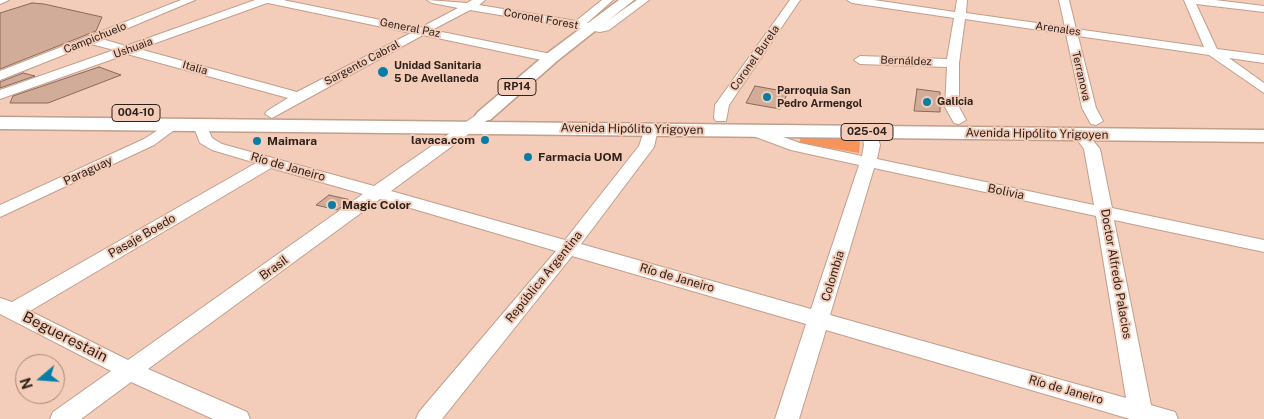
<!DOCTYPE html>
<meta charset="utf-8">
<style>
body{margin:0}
#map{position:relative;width:1264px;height:419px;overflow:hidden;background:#f3cdb9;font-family:"Public Sans",sans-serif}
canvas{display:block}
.north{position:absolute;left:15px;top:354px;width:50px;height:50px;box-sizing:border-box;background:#f3cdb9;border:1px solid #a58879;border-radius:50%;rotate:252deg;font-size:14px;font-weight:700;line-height:20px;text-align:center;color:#2f211a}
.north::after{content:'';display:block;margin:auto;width:18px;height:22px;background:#087ea5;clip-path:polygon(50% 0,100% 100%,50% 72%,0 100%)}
</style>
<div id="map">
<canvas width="1264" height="419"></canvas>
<div class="north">N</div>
</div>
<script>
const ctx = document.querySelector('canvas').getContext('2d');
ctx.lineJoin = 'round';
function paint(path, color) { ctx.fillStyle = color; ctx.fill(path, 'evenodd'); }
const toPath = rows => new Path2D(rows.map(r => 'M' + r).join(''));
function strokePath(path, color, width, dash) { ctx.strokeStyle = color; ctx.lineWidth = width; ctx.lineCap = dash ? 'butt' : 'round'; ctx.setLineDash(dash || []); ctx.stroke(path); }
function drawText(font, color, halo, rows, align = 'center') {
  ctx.font = font + ' "Public Sans",sans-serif'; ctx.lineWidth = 4; ctx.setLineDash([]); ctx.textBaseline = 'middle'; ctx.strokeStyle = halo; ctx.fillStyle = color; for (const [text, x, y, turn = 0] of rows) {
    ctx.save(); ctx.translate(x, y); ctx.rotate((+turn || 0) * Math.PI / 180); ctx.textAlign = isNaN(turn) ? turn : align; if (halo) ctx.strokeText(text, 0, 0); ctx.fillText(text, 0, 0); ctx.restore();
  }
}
const green = toPath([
 [801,137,854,138,860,142,859,153,799,143]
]);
const building = toPath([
 [32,3,44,4,102,17,96,31,0,69,0,13,32,3],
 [99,67,121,75,48,103,10,103,13,96,99,67],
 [23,73,35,76,0,88,0,82,23,73],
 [755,86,788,92,780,109,746,103,755,86],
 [917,89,940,92,940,112,914,111,917,89],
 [329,195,351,200,337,210,316,205,329,195]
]);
const minor = toPath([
 [0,0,9,0,0,4,0,0],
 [181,0,195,0,102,39,126,46,255,0,283,0,420,28,458,8,432,3,427,0,467,3,472,0,485,0,479,5,576,21,602,0,613,0,587,23,600,26,637,0,649,0,609,30,600,32,470,10,432,30,551,54,557,58,551,62,423,35,272,118,265,114,267,111,288,98,127,54,0,99,0,90,114,50,91,44,0,80,0,71,181,0],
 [267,3,268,3,411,33,297,92,139,49,267,3],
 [790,0,800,0,729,105,726,121,716,121,714,118,715,105,790,0],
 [847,0,874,0,955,12,957,0,967,0,966,13,1065,27,1059,0,1069,0,1076,29,1204,47,1184,0,1215,0,1264,6,1264,12,1196,4,1217,49,1264,55,1264,63,1229,58,1264,83,1264,93,1209,55,1078,36,1096,108,1103,121,1096,125,1091,124,1082,108,1066,34,965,19,959,63,959,107,966,120,959,124,954,123,945,107,947,67,860,64,854,60,860,56,947,59,954,18,852,3,847,0],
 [484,112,489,113,491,116,489,119,391,191,565,240,639,146,646,126,656,126,658,129,654,147,581,244,811,309,859,165,791,150,745,133,743,130,745,127,755,127,800,143,862,156,864,145,862,132,869,128,876,132,880,145,877,159,1094,205,1084,149,1073,134,1080,130,1085,131,1100,149,1112,208,1264,240,1264,252,1114,220,1151,405,1175,412,1178,419,1130,419,826,330,799,419,775,419,806,324,572,256,442,419,416,419,419,412,556,251,380,199,148,369,247,412,250,419,213,419,131,382,81,419,50,419,53,412,111,371,0,314,0,298,12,302,256,163,212,150,200,143,193,125,195,122,205,122,212,138,222,144,374,186,479,113,484,112],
 [271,168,363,194,128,360,30,311,271,168],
 [874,168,1096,216,1126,398,830,315,874,168],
 [172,121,179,125,177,128,154,145,0,217,0,205,144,139,172,121]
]);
const major = toPath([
 [619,0,634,0,557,61,490,120,478,120,475,116,478,112,545,55,619,0],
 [0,117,1264,130,1264,142,0,129,0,117]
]);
const markers = [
 [383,72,6,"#087ea5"],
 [767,97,5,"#087ea5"],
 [927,102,5,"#087ea5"],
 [485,140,5,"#087ea5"],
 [257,141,5,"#087ea5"],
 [528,157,5,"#087ea5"],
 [332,205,5,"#087ea5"]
];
const farStreetnames = [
 ["Coronel Forest",541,19,10],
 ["General Paz",410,28,11],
 ["Arenales",1058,29,8],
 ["Campichuelo",95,38,-22],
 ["Ushuaia",133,48,-20],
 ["Coronel Burela",755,58,-55],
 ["Bernáldez",906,61,2],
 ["Sargento Cabral",362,63,-28],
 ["Italia",195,68,16],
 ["Terranova",1081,76,77]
];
const farPoinames = [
 ["Unidad Sanitaria",394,66],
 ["5 De Avellaneda",394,79],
 ["Parroquia San",777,91],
 ["Pedro Armengol",777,104],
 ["Galicia",937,102]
];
const shields = [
 [517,87,38],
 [136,113,48],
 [867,132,52]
];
const shieldNames = [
 ["RP14",517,87],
 ["004-10",136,113],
 ["025-04",867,132]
];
const streetNames = [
 ["Avenida Hipólito Yrigoyen",632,129,1],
 ["Avenida Hipólito Yrigoyen",1037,134,1],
 ["Río de Janeiro",288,167,16],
 ["Paraguay",88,171,-25],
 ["Bolivia",1006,192,12],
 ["Pasaje Boedo",142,236,-30],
 ["Brasil",274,268,-36],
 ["Doctor Alfredo Palacios",1116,274,80],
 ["Colombia",833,276,-73],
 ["República Argentina",544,277,-51],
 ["Río de Janeiro",677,278,16],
 ["Río de Janeiro",1066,390,16]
];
const poiNames = [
 ["lavaca.com",475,140,"right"],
 ["Maimara",267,141],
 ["Farmacia UOM",538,157],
 ["Magic Color",342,205]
];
const nearStreetnames = [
 ["Beguerestain",65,337,27]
];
paint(green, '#f7945c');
paint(building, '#d1ac99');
strokePath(building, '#8a6957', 1);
strokePath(minor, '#c29e8b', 2);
strokePath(major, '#c29e8b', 3);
paint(minor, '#fff');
paint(major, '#fff');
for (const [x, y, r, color] of markers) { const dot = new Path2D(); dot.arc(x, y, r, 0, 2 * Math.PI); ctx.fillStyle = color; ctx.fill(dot); strokePath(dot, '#f3cdb9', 2); }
drawText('11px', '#2f211a', '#f3cdb9', farStreetnames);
drawText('bold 11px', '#2f211a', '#f3cdb9', farPoinames, 'left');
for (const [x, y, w] of shields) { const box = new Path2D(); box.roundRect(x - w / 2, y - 8.5, w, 17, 4); ctx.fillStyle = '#f3cdb9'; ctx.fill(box); strokePath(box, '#2f211a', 1); }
drawText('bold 11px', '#2f211a', null, shieldNames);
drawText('12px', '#2f211a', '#f3cdb9', streetNames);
drawText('bold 12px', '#2f211a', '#f3cdb9', poiNames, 'left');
drawText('15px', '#2f211a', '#f3cdb9', nearStreetnames);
</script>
